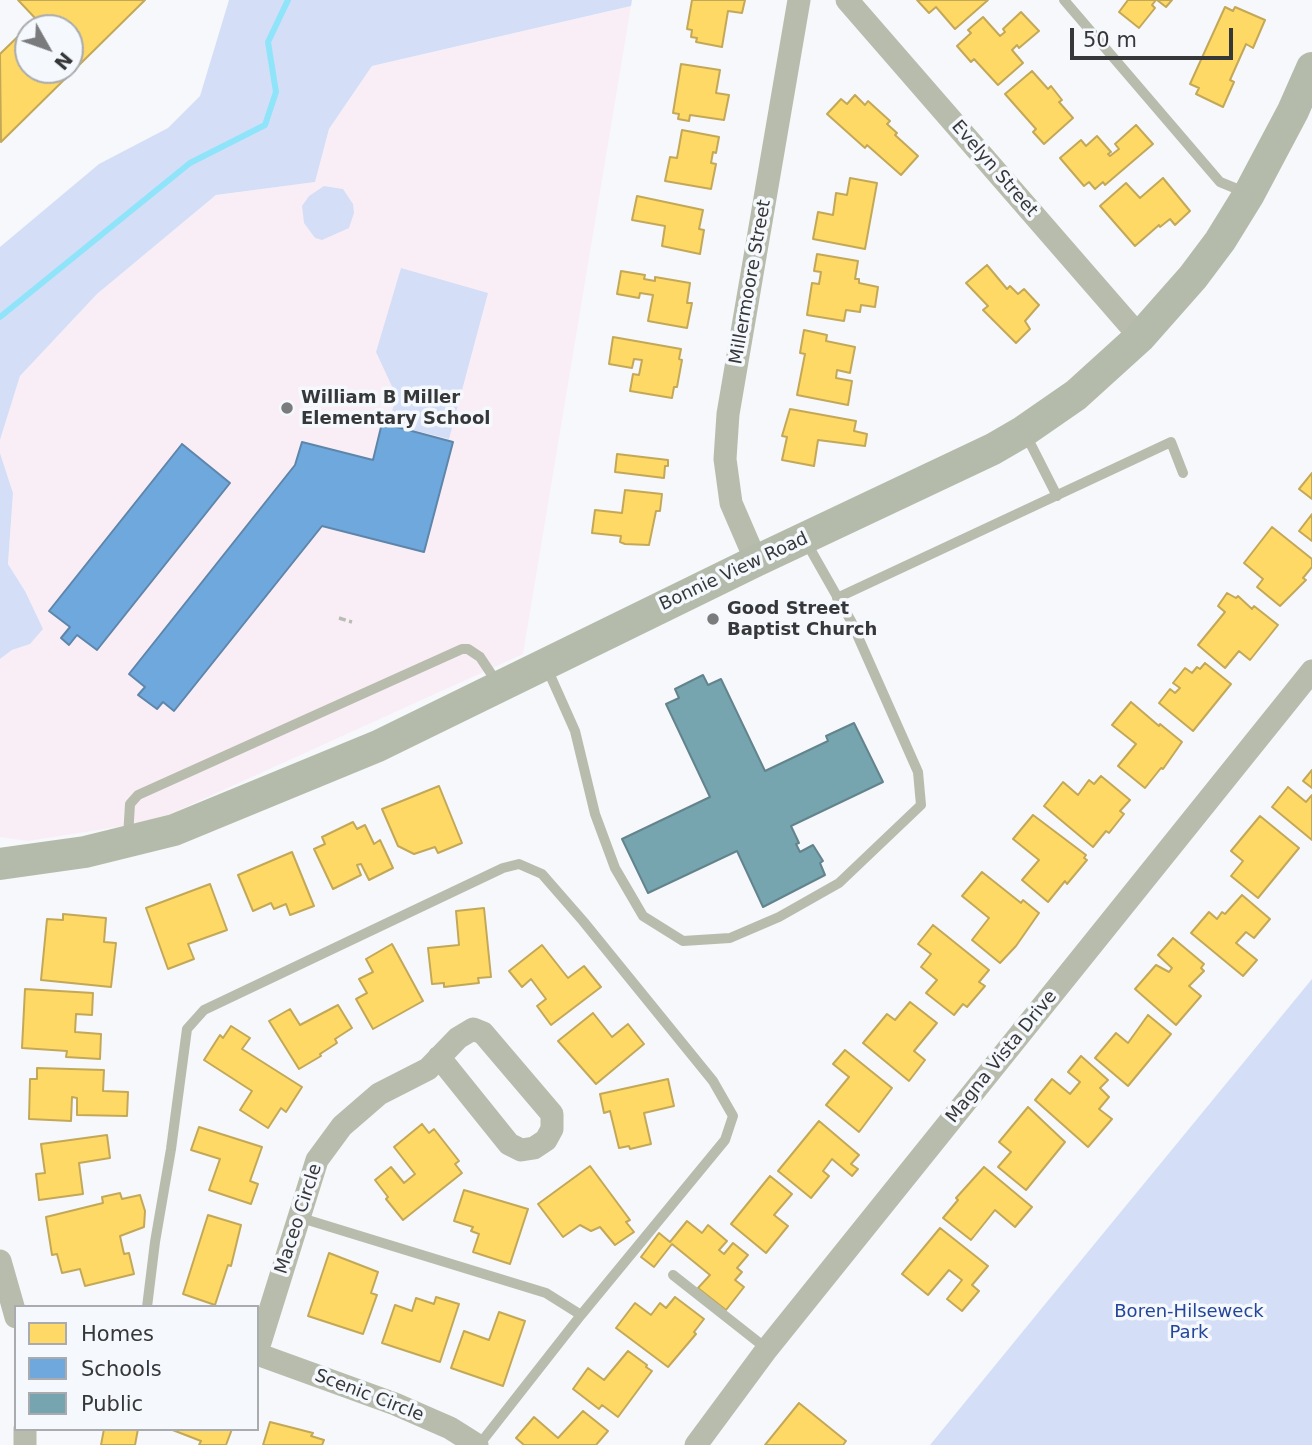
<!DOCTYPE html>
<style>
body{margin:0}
#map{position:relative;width:1312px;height:1445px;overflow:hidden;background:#f6f8fb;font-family:"DejaVu Sans",sans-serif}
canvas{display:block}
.legend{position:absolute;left:14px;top:1305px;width:245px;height:126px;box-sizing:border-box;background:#f5f8fc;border:2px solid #a9abae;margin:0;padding:9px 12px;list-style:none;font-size:21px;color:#363739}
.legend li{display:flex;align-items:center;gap:14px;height:35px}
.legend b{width:35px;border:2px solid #a9abae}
.north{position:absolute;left:14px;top:14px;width:70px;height:70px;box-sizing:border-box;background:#f5f8fc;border:2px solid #a9abae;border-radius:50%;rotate:130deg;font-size:19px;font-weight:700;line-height:28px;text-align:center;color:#363739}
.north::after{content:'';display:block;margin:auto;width:24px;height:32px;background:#797b7d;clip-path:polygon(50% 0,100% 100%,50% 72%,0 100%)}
.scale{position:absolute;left:1070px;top:28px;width:163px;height:32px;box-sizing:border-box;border:4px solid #363739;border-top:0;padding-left:9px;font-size:21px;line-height:24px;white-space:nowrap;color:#363739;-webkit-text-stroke:5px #f5f8fc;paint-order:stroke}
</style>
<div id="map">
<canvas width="1312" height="1445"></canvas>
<ul class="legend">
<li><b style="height:19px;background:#ffd966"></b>Homes</li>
<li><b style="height:19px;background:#6fa8dc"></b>Schools</li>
<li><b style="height:19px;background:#76a5af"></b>Public</li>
</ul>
<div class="north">N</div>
<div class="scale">50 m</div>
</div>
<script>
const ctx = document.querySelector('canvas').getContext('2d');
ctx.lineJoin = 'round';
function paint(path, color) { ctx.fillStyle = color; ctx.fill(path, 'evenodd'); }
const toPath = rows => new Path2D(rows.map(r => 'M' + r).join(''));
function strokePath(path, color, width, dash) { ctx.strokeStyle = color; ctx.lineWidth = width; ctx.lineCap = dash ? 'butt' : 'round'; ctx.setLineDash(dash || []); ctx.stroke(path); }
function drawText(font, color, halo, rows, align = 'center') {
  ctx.font = font + ' "DejaVu Sans",sans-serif'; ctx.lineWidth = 7; ctx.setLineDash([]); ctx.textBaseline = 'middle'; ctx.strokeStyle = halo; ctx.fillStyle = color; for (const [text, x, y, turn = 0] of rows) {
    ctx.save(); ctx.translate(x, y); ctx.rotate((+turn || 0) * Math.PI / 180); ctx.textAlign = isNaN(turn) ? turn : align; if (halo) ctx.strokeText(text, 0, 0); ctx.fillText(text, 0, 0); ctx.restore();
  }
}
const education = toPath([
 [631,6,523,654,155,821,28,841,0,837,0,659,12,650,30,644,25,591,8,564,13,493,0,453,0,440,20,376,97,294,216,195,314,182,329,129,372,66]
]);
const green = toPath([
 [229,0,632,0,631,6,372,66,329,129,315,182,216,195,97,294,20,376,0,440,0,247,99,164,168,128,200,96],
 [324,186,343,189,353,204,354,213,349,228,322,240,315,238,304,223,302,206,309,196],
 [401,268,488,293,449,439,389,424,396,395,376,352],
 [0,453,13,493,8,564,25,591,43,629,30,644,12,650,0,659],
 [1312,979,1312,1445,930,1445,1046,1303]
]);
const homes = toPath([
 [18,0,145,0,1,142,0,54,36,19,18,0],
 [28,28,70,28,70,70,28,70,28,28],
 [692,0,745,0,742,13,728,11,722,47,696,42,697,38,691,37,692,30,687,29,692,0],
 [917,0,988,0,955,29,936,7,929,13,917,0],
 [1128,0,1156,0,1152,5,1155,8,1139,28,1119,12,1128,0],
 [1157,0,1172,0,1166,7,1157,0],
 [1225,7,1233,11,1235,7,1265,20,1253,48,1246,44,1230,80,1234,82,1223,107,1196,94,1199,88,1190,84,1225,7],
 [1021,12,1039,31,1019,48,1017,45,1012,50,1023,63,998,85,974,59,971,62,957,46,971,33,968,30,983,17,1000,36,1005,32,1003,29,1021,12],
 [681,64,720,70,716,93,729,95,724,120,690,115,689,121,678,119,679,114,673,113,681,64],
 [1032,71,1048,89,1051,86,1062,100,1059,102,1073,118,1044,144,1033,132,1036,129,1005,94,1032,71],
 [855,95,865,105,868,101,890,121,887,124,897,133,895,135,918,156,901,175,867,145,865,148,827,114,841,99,847,104,855,95],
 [1136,125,1153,144,1105,185,1103,182,1095,189,1089,182,1084,186,1060,158,1081,140,1086,146,1097,136,1111,152,1108,154,1110,156,1119,149,1115,144,1136,125],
 [682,130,719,137,716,153,713,152,711,163,716,164,711,189,665,181,670,157,677,158,682,130],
 [850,178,877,183,865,249,813,239,818,212,833,215,836,193,847,195,850,178],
 [1163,178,1190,211,1175,225,1170,219,1160,227,1159,225,1135,246,1100,206,1126,183,1140,198,1163,178],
 [637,196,703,210,699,229,704,230,700,254,662,246,665,226,632,220,637,196],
 [817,254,858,261,855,279,859,279,859,283,878,287,875,307,861,305,860,312,846,310,844,321,807,315,812,283,819,284,821,272,814,271,817,254],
 [987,265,1007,289,1010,286,1018,294,1024,289,1039,305,1025,321,1030,329,1016,343,983,310,988,306,966,283,987,265],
 [621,271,645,275,644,279,655,281,655,277,690,283,687,303,692,303,687,328,648,321,653,295,640,293,639,298,617,294,621,271],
 [804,330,827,335,826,341,855,347,850,373,837,370,836,378,852,381,848,405,797,395,805,354,800,353,804,330],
 [613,337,681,349,679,359,682,360,677,387,674,387,672,398,630,391,633,374,639,375,642,360,634,359,632,368,609,364,613,337],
 [790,409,856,421,854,431,867,434,865,446,818,440,814,466,782,460,787,437,782,436,790,409],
 [617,454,668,460,668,466,665,466,664,478,615,472,617,454],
 [1312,473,1312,499,1299,489,1312,473],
 [625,490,662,494,660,511,656,511,649,545,625,544,620,542,621,536,592,533,595,510,622,513,625,490],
 [1312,514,1312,541,1299,531,1312,514],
 [1272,527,1312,559,1312,567,1303,578,1306,580,1280,606,1257,587,1263,579,1244,563,1272,527],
 [1227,593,1236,598,1238,596,1252,609,1254,606,1278,625,1250,660,1239,651,1225,668,1198,645,1225,612,1218,606,1227,593],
 [1205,663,1231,684,1193,731,1159,703,1170,689,1175,693,1180,688,1173,683,1185,668,1192,673,1197,667,1200,669,1205,663],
 [1131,702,1159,726,1160,724,1182,742,1163,769,1161,768,1145,788,1118,766,1136,744,1112,725,1131,702],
 [1312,770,1312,788,1303,781,1312,770],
 [1101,776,1130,800,1120,811,1124,814,1109,833,1106,831,1093,847,1044,806,1063,782,1078,795,1089,780,1094,784,1101,776],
 [439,786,462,843,438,853,435,847,414,854,398,846,382,809,439,786],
 [1288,787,1306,802,1312,795,1312,840,1272,807,1288,787],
 [1033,815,1086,855,1084,858,1087,860,1067,884,1065,881,1048,902,1022,880,1039,860,1013,839,1033,815],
 [1260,816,1299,848,1258,898,1231,876,1243,861,1231,851,1260,816],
 [353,822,357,829,365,825,374,844,380,840,393,868,369,880,361,864,357,865,361,875,333,889,314,849,325,844,322,837,353,822],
 [292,852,314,906,290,915,286,904,274,909,271,903,253,911,238,875,292,852],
 [982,872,1021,903,1023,900,1039,913,1016,946,1000,963,972,940,989,918,962,896,982,872],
 [210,884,227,930,188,944,194,959,168,969,146,908,210,884],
 [1242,895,1270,919,1254,938,1246,932,1236,943,1257,960,1243,976,1191,933,1209,912,1217,919,1222,912,1225,914,1242,895],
 [484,908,491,977,478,978,479,983,444,987,444,983,432,984,428,948,459,945,456,911,484,908],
 [63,914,106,918,104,942,116,943,111,987,41,980,47,919,63,920,63,914],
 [933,925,989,970,979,982,985,986,967,1007,963,1004,954,1015,926,993,937,980,921,967,931,954,918,944,933,925],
 [1173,938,1204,964,1201,968,1204,971,1189,986,1201,996,1176,1025,1135,989,1156,965,1169,972,1172,968,1158,955,1173,938],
 [392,944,423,1001,373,1029,356,999,367,993,359,979,373,972,366,959,392,944],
 [542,945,568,978,584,966,601,987,551,1025,537,1006,546,999,531,979,522,987,509,971,542,945],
 [25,989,93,993,92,1015,76,1014,75,1032,101,1034,100,1059,66,1057,67,1051,22,1048,25,989],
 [910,1002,937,1023,914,1051,925,1060,909,1081,863,1043,887,1014,895,1020,910,1002],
 [338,1005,352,1028,335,1039,337,1043,320,1054,321,1056,299,1069,269,1021,290,1009,300,1025,338,1005],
 [593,1013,612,1037,628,1024,644,1044,596,1084,558,1041,593,1013],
 [1148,1015,1171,1034,1128,1086,1095,1058,1116,1033,1128,1043,1148,1015],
 [231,1026,250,1038,242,1049,302,1087,286,1112,281,1108,268,1128,240,1110,252,1091,204,1060,220,1035,223,1038,231,1026],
 [845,1050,892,1088,859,1132,826,1105,849,1077,833,1064,845,1050],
 [1081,1056,1108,1080,1100,1088,1109,1097,1099,1109,1112,1119,1088,1147,1035,1100,1052,1079,1070,1094,1080,1082,1068,1072,1081,1056],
 [37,1068,104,1070,103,1091,128,1092,127,1116,77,1115,77,1098,72,1097,71,1121,29,1119,30,1079,37,1079,37,1068],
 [668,1079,674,1106,644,1113,651,1144,630,1149,629,1146,619,1148,610,1111,604,1113,600,1094,668,1079],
 [1028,1107,1065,1142,1026,1190,998,1167,1011,1152,999,1142,1028,1107],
 [819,1121,859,1155,851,1164,858,1169,852,1176,832,1159,823,1171,829,1176,811,1198,778,1171,819,1121],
 [422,1124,429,1133,434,1129,459,1161,455,1164,462,1173,403,1220,386,1199,388,1197,375,1180,391,1167,404,1183,415,1174,394,1147,422,1124],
 [199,1127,262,1147,250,1181,258,1184,251,1204,209,1190,220,1159,191,1150,199,1127],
 [107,1135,110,1158,79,1163,83,1194,39,1200,36,1174,45,1173,41,1144,107,1135],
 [590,1166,630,1220,626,1222,634,1232,615,1245,600,1227,591,1231,580,1225,563,1237,538,1204,590,1166],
 [984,1167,1032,1207,1015,1227,995,1210,971,1240,943,1218,958,1200,956,1198,984,1167],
 [770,1176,792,1194,774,1215,788,1226,766,1253,731,1224,770,1176],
 [464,1190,528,1209,510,1264,473,1252,479,1234,471,1231,473,1227,454,1221,464,1190],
 [120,1193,122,1199,140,1195,145,1211,144,1227,120,1236,124,1254,129,1253,134,1274,85,1286,80,1269,62,1273,57,1254,52,1255,46,1217,103,1203,102,1197,120,1193],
 [208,1215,241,1225,231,1266,228,1265,215,1305,183,1294,208,1215],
 [687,1221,702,1233,708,1225,727,1241,719,1250,724,1254,733,1243,748,1255,737,1268,742,1272,735,1280,744,1287,726,1310,698,1288,710,1275,672,1244,654,1267,641,1257,659,1233,670,1242,687,1221],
 [940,1228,988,1266,972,1285,979,1291,962,1311,947,1299,962,1280,949,1270,928,1295,902,1274,940,1228],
 [329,1253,378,1272,371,1293,377,1295,363,1334,308,1316,329,1253],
 [436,1297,459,1304,440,1362,382,1343,395,1305,412,1311,416,1298,434,1304,436,1297],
 [675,1297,704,1319,694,1332,696,1334,668,1367,616,1328,635,1303,651,1315,660,1303,666,1308,675,1297],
 [499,1312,525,1321,503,1386,451,1368,464,1331,489,1340,499,1312],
 [628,1351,647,1365,646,1367,652,1371,618,1417,602,1405,599,1409,573,1389,588,1368,604,1380,628,1351],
 [799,1403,846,1441,843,1445,765,1445,799,1403],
 [583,1411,608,1431,596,1445,524,1445,516,1438,534,1417,558,1438,583,1411],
 [270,1422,313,1433,311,1436,324,1440,322,1445,263,1445,270,1422],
 [104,1429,138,1429,135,1445,101,1445,104,1429],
 [170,1429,232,1429,226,1445,199,1445,201,1441,170,1429]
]);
const schools = toPath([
 [382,423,453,442,424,552,322,526,174,711,163,702,157,709,138,695,145,687,129,674,295,465,302,442,373,460,382,423],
 [182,444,230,483,97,650,77,635,69,645,61,638,70,627,49,611,182,444]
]);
const public = toPath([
 [703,675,708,685,721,679,765,771,828,741,826,736,854,723,883,782,791,826,799,843,796,844,800,852,813,845,823,861,820,863,825,875,763,907,737,851,648,893,622,839,710,797,666,704,679,698,675,689,703,675]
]);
const stream = toPath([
 [0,317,190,163,265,125,276,92,268,42,288,0]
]);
const path = toPath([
 [339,618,352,622]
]);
const lane = toPath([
 [1064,0,1220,182,1247,193],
 [1025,433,1057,496],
 [837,598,1171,442,1183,473],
 [546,666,575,731,595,814,615,868,643,916,683,941,730,938,779,917,839,883,921,805,918,772,851,621,805,540],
 [128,837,130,804,138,795,462,649,468,649,480,657,498,684],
 [298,1217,546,1293,581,1315],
 [673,1275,767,1349],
 [147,1307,155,1242,171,1149,187,1029,204,1010,503,868,519,864,542,874,583,921,713,1081,733,1116,725,1140,581,1315,479,1445]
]);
const street = toPath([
 [847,0,1140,337],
 [756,561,731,503,725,459,728,414,799,0],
 [0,1261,16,1317],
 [257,1352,317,1160,342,1126,379,1094,428,1069,458,1038,473,1029,483,1033,552,1114,552,1129,546,1140,534,1148,521,1150,509,1144,439,1057],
 [257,1354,395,1404,450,1428,477,1445],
 [25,1429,25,1445],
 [696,1445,767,1349,1312,671]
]);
const secondary = toPath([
 [0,864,85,852,174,830,378,746,756,561,993,449,1024,431,1076,395,1140,337,1193,277,1220,241,1249,194,1293,111,1312,68]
]);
const markers = [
 [287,408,7,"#797b7d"],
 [713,619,7,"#797b7d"]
];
const streetNames = [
 ["Evelyn Street",994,169,49],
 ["Millermoore Street",751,282,-80],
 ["Bonnie View Road",734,572,-25],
 ["Magna Vista Drive",1002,1057,-51],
 ["Maceo Circle",299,1219,-72],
 ["Scenic Circle",369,1396,21]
];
const poiNames = [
 ["William B Miller",301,398],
 ["Elementary School",301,419],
 ["Good Street",727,609],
 ["Baptist Church",727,630]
];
const parkNames = [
 ["Boren-Hilseweck",1189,1312],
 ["Park",1189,1333]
];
paint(education, '#faeef6');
paint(green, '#d4dff7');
paint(homes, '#ffd966');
strokePath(homes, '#c3a858', 2);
paint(schools, '#6fa8dc');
strokePath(schools, '#5e86ab', 2);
paint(public, '#76a5af');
strokePath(public, '#63848c', 2);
strokePath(stream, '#90e4fa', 6);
strokePath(path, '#b9bcb5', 3.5, [7, 3.5]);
strokePath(lane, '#b8bcad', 10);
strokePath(street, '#b8bcad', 23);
strokePath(secondary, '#b5bbaa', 32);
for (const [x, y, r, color] of markers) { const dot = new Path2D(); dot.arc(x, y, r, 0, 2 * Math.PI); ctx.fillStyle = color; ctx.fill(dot); strokePath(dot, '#f5f8fc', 2.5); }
drawText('18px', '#363739', '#f5f8fc', streetNames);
drawText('bold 18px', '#363739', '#f5f8fc', poiNames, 'left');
drawText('18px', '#23459a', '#f5f8fc', parkNames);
</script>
